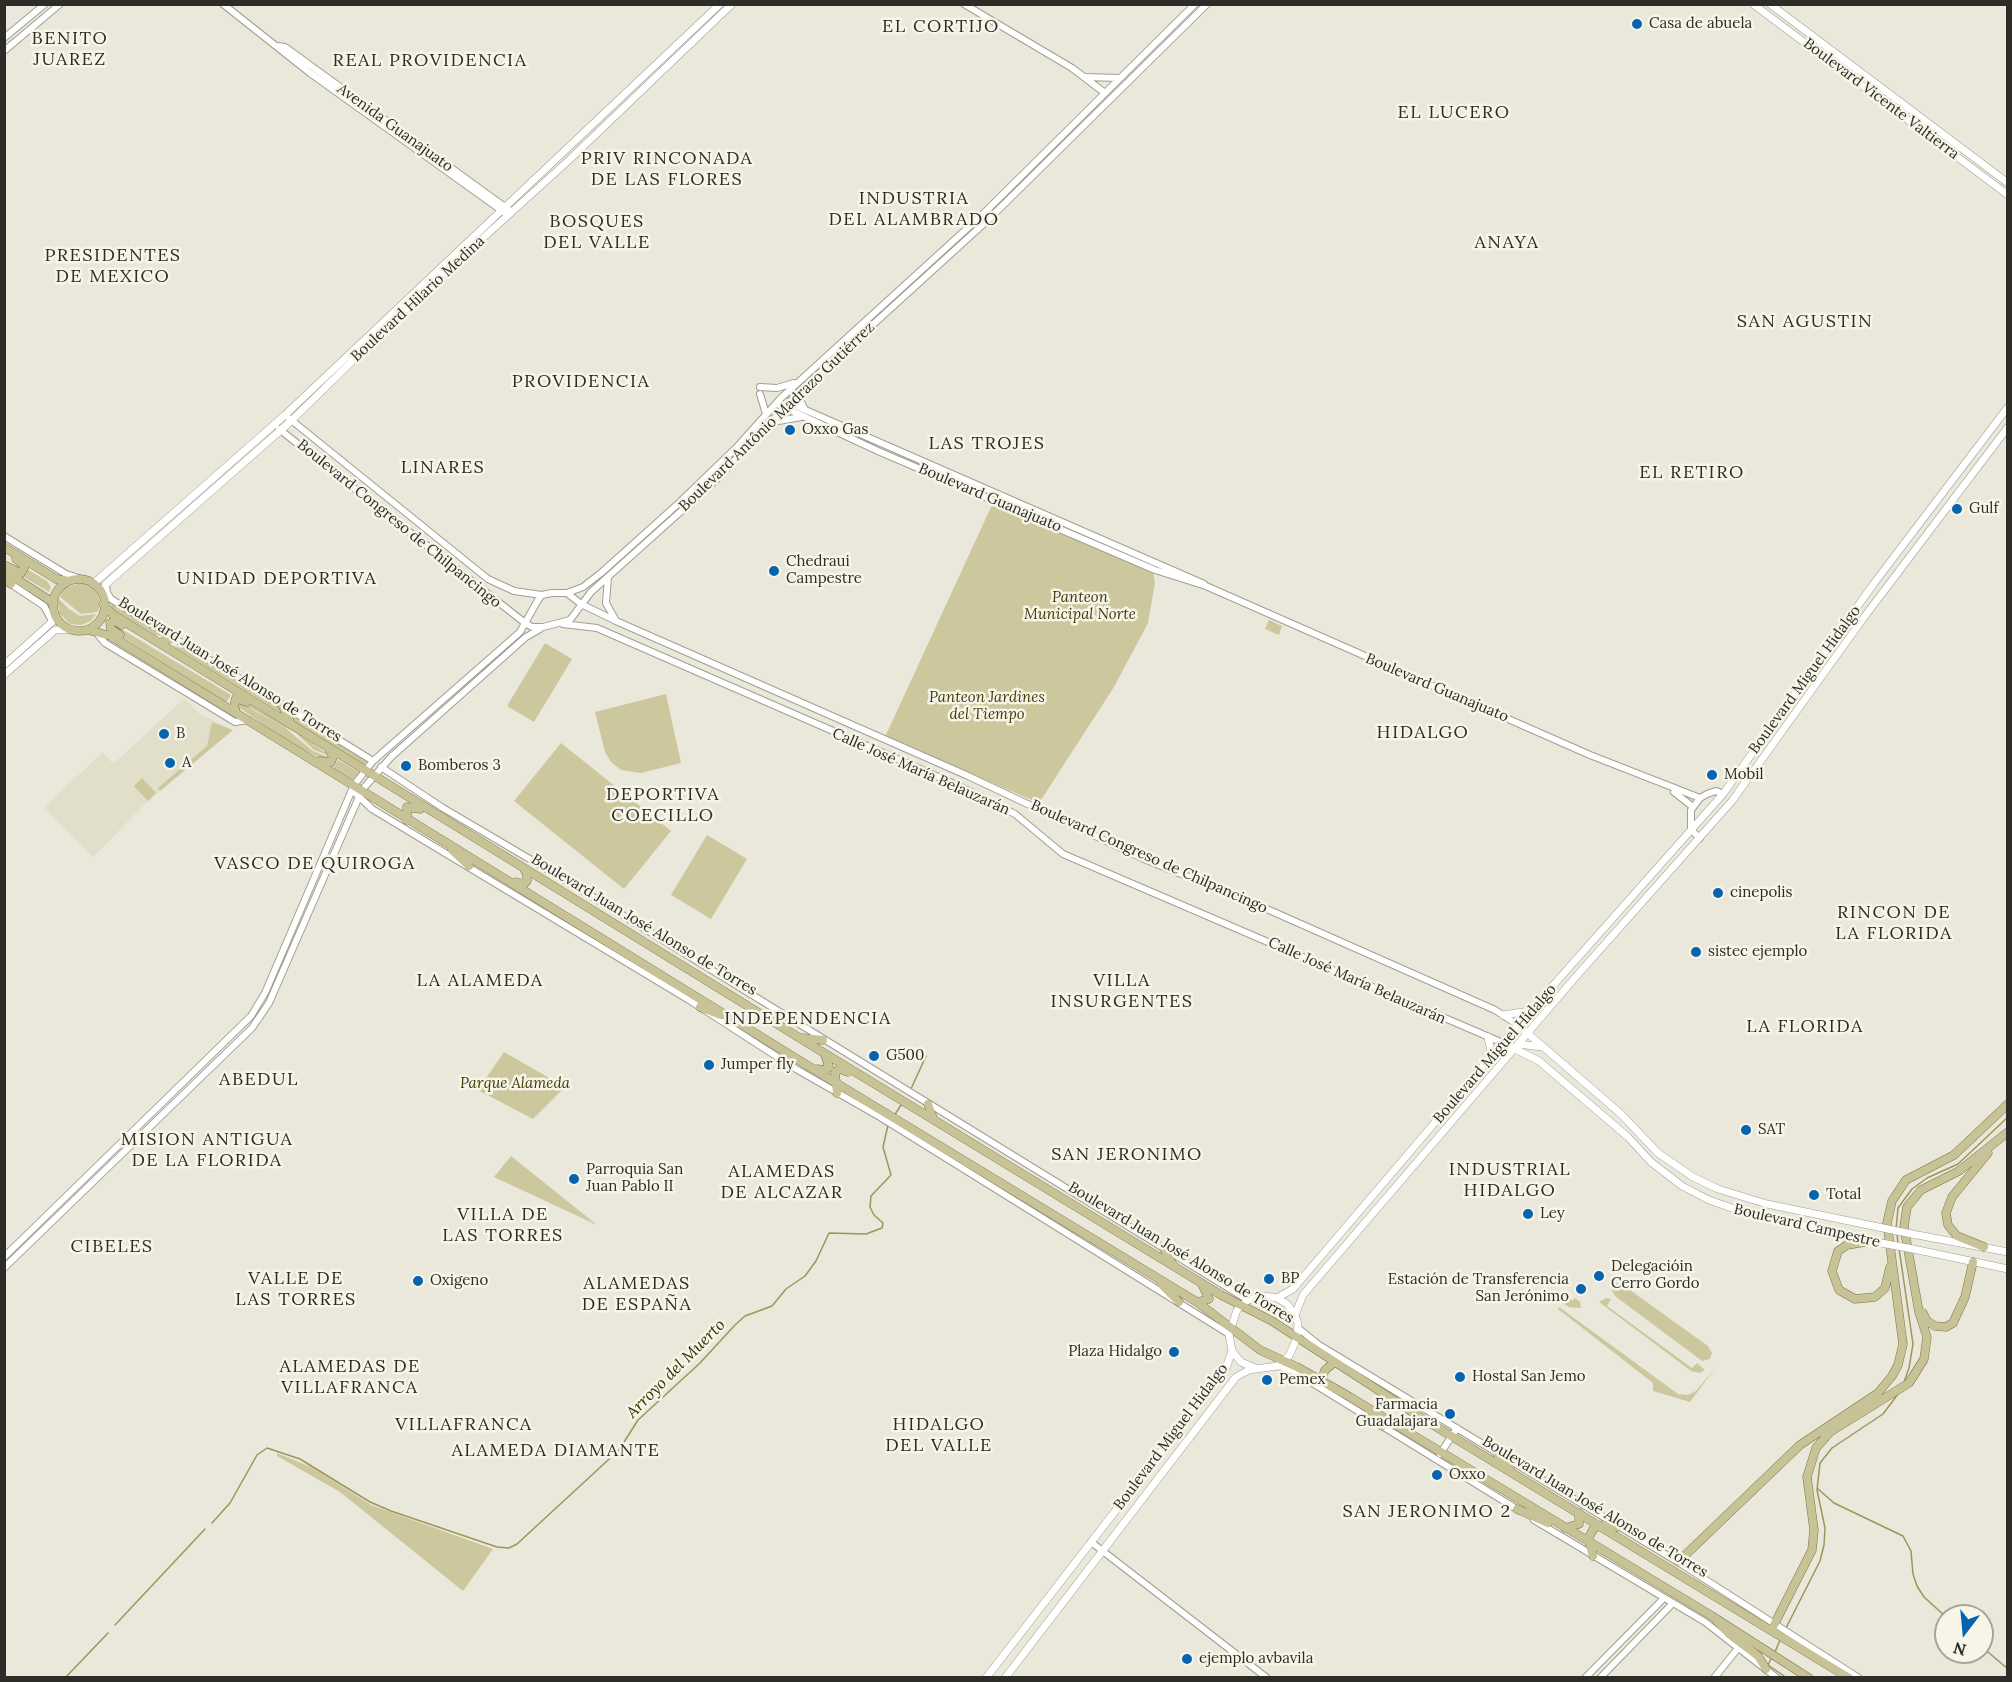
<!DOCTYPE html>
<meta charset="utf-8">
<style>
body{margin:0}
#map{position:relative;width:2012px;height:1682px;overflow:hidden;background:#e9e8db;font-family:Lora,serif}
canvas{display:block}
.frame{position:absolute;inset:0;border:6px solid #2d2c27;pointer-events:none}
.north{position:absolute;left:1934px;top:1604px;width:60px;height:60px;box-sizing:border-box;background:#f6f5e8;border:2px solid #a6a59b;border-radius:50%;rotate:196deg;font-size:16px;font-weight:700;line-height:24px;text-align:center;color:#2d2c27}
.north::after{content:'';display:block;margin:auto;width:21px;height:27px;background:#0763b0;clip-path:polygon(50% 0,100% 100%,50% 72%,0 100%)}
</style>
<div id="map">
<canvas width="2012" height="1682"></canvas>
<div class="frame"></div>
<div class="north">N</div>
</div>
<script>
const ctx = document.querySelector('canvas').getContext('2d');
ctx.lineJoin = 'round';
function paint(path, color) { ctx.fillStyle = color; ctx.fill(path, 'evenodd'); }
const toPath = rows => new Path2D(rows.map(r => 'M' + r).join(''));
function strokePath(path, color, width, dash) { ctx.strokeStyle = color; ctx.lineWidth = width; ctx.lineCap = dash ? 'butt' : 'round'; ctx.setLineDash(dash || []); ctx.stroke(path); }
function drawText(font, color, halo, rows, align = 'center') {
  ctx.font = font + ' Lora,serif'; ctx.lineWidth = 5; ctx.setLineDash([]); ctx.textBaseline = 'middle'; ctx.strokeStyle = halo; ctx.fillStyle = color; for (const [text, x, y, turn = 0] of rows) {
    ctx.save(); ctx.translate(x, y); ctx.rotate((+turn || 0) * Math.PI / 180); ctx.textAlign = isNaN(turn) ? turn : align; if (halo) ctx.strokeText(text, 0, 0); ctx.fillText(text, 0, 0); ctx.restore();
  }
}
const built = toPath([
 [185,698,198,713,233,730,146,803,93,857,44,807,103,752,113,764]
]);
const green = toPath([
 [992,505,1153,572,1155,583,1148,623,1114,687,1039,803,885,737],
 [27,569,47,581,51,587,49,592,22,576],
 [81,583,92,587,97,594,100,603,98,612,81,614,60,597,64,588],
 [58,598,69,609,80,616,96,614,91,621,81,625,70,624,59,613],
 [111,602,168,637,155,635,112,609],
 [1269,620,1282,626,1279,635,1265,629],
 [113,624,231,695,226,703,113,631],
 [545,643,572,659,534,722,507,706],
 [173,646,193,651,279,706,282,713],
 [666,694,681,763,641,773,621,770,611,762,605,752,595,712],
 [240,702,284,727,313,751,328,757,326,761,290,743,237,706],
 [247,703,286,725,331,756,314,750,296,733,256,712,244,704],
 [290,714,292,714,368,760,364,765,297,724],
 [212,722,233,730,160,791,158,788,207,746],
 [561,743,671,831,624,889,514,801],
 [338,760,359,772,353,780,333,768],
 [142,778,156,793,148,801,134,786],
 [707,835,747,859,711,919,671,895],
 [504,1052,565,1087,533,1119,478,1090],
 [511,1156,597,1225,494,1177],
 [1616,1283,1623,1285,1708,1346,1712,1353,1710,1359,1702,1361,1615,1296,1612,1290],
 [1568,1293,1572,1301,1575,1298,1580,1302,1581,1308,1569,1307,1561,1302],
 [1606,1298,1611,1299,1607,1306,1692,1368,1697,1363,1705,1370,1700,1373,1691,1371,1599,1302],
 [1559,1307,1678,1394,1688,1395,1696,1391,1716,1367,1690,1402,1653,1391,1653,1383,1558,1309],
 [277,1453,313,1468,371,1505,493,1549,463,1591,340,1492,277,1456]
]);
const stream = toPath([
 [910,1091,926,1056],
 [894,1116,901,1105],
 [1896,1229,1898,1208,1912,1189,1927,1178,1958,1164,2008,1117],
 [1897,1233,1898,1244],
 [1899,1248,1913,1344,1909,1368,1904,1382],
 [1818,1489,1834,1503,1903,1536,1911,1551,1913,1574,1917,1586,1924,1597,1946,1617],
 [212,1523,230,1503,257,1455,267,1448,300,1459,370,1502,391,1511,497,1547,509,1548,517,1544,619,1450,638,1420,700,1363,735,1325,745,1316,772,1306,786,1289,805,1276,816,1261,829,1233,866,1234,882,1228,883,1223,874,1215,870,1207,871,1196,891,1175,883,1147,888,1125],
 [115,1625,205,1529],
 [1786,1628,1820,1561,1824,1545,1825,1528,1817,1490,1820,1463,1832,1448,1883,1414,1898,1394],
 [1982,1647,2008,1669],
 [1775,1652,1780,1640],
 [1771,1659,1768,1665,1787,1678],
 [65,1678,108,1633]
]);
const tertiary = toPath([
 [223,4,310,73,508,215],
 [964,4,1072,68,1105,93],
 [4,38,45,4],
 [278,46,285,47,509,210],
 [4,51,60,4],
 [1085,77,1119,78],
 [760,387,777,388,794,383],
 [801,390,800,400,805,410],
 [760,394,766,414],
 [787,402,1204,584],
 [777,404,878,451,1155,570,1206,586,1590,755,1700,798],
 [285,415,488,579,514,591,542,595],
 [773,422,801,417],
 [279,429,525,623,532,627,543,627,570,620,591,592,717,479,801,390,989,219,1207,4],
 [4,536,66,574,85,580],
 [608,577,606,603,616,621],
 [8,582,44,606,51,619],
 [106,585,107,593,111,599,373,761],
 [567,593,583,587,601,573,679,503,736,448,781,398,983,214,1195,4],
 [563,624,597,628,959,786,1015,814,1063,854,1503,1043],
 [96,632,105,643,235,722,248,720],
 [381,767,443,808,567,881,1248,1300],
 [352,790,372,809,689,1000,796,1069,880,1117,1229,1334],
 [1674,792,1693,807],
 [1700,838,1691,830,1691,810,1700,798,1707,794,1716,791,1723,794],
 [4,1257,251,1016,265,993,354,785,373,761,520,632,538,600,542,595,552,593,567,593,581,604,616,621,966,775,1144,859,1251,902,1495,1010,1518,1025],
 [4,1268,252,1028,269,1003,362,790,391,757,526,637,540,629],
 [1298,1328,1319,1345,1678,1562,1859,1678],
 [1277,1366,1293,1371,1520,1511],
 [1440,1454,1457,1428],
 [1534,1520,1705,1622,1777,1678],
 [1091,1542,1267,1678],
 [1585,1678,1664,1598],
 [1600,1678,1673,1603],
 [1714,1678,1739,1647]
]);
const secondary = toPath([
 [1753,4,2008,195],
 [1770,4,2008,183],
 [93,584,285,415,720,4],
 [102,591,106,584,291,421,420,295,568,161,732,4],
 [4,665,52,622,54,611],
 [4,675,55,630,72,629],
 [1503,1015,1530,1011],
 [1518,1025,1621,1114,1658,1153,1693,1177,1718,1189,1767,1204,1878,1227],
 [1488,1037,1492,1056],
 [1503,1043,1539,1061,1628,1137,1651,1162,1682,1186,1709,1200,1746,1213,1881,1243],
 [1518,1044,1542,1047],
 [1912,1234,2008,1252],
 [1913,1249,2008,1269],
 [1277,1298,1287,1304,1295,1315],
 [1232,1351,1241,1362,1255,1368],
 [986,1678,1226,1368,1232,1351,1229,1334,1237,1310,1248,1300,1264,1296,1277,1298,1293,1289,1518,1025,1723,794,1875,582,2008,407],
 [1005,1678,1236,1377,1249,1370,1277,1366,1289,1356,1297,1338,1298,1324,1295,1315,1303,1295,1573,980,1732,801,1862,620,2008,427]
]);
const primary = toPath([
 [4,547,56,579,69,581],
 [4,565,21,573,25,566,16,559],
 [4,571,54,603],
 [4,577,11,584],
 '53 605a26 26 0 1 1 52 0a26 26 0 1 1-52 0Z',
 [103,604,112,614,824,1053,1221,1295,1272,1321,1415,1414,1849,1678],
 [88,630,111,636,836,1083,1197,1302,1260,1350,1297,1367,1350,1397,1712,1616,1809,1678],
 [120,635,111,629,110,623,115,621,122,625],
 [160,643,173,637],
 [282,705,291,724],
 [236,712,234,706,236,698,247,702],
 [320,761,331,762,333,757,329,749],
 [407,820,407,807,420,809],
 [452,850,469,866],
 [516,882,524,884,527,881,527,874,524,869],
 [700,1007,721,1015],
 [803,1038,823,1040],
 [817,1069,825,1070,829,1067,825,1055],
 [837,1093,835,1072,840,1069,848,1072],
 [928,1104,933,1118],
 [1871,1241,1847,1245,1838,1251,1832,1271,1839,1290,1855,1299,1875,1297,1885,1288,1890,1267],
 [1984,1247,1957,1236,1948,1225,1946,1213,1952,1197,1988,1153],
 [1164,1249,1172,1263],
 [1161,1284,1179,1302],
 [1198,1302,1209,1299,1203,1286],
 [1923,1313,1927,1321,1935,1326,1946,1327,1953,1323,1965,1297,1973,1262],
 [1321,1381,1325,1370,1335,1362],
 [1369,1412,1382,1426],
 [1497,1454,1510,1468],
 [1517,1509,1548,1523],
 [1565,1528,1579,1524,1579,1513],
 [1593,1556,1588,1539,1594,1528,1603,1525,1618,1527],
 [1678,1562,1800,1445,1878,1393,1892,1376,1898,1365,1903,1344,1887,1223,1892,1201,1906,1180,1954,1155,2008,1104],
 [1717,1621,1729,1634,1758,1656,1766,1669],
 [1774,1625,1812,1550,1814,1530,1807,1477,1816,1448,1830,1432,1909,1383,1924,1359,1927,1337,1919,1312,1904,1227,1907,1207,1921,1190,1959,1171,2008,1132]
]);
const secondaryBridge = toPath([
 [1878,1227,1912,1234],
 [1881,1243,1913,1249]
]);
const markers = [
 [1637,24,6,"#0763b0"],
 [790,430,6,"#0763b0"],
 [1957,509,6,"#0763b0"],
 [774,571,6,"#0763b0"],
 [164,734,6,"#0763b0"],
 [170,763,6,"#0763b0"],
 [406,766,6,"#0763b0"],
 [1712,775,6,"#0763b0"],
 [1718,893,6,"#0763b0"],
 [1696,952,6,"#0763b0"],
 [874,1056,6,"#0763b0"],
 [709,1065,6,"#0763b0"],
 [1746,1130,6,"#0763b0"],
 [574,1179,6,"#0763b0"],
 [1814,1195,6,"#0763b0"],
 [1528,1214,6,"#0763b0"],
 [1599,1276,6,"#0763b0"],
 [1269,1279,6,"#0763b0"],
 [418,1281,6,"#0763b0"],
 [1581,1289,6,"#0763b0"],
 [1174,1352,6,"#0763b0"],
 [1460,1377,6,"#0763b0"],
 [1267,1380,6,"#0763b0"],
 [1450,1414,6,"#0763b0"],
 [1437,1475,6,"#0763b0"],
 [1187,1659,6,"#0763b0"]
];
const poiNames = [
 ["Casa de abuela",1649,24],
 ["Oxxo Gas",802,430],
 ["Gulf",1969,509],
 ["Chedraui",786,562],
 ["Campestre",786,579],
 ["B",176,734],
 ["A",182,763],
 ["Bomberos 3",418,766],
 ["Mobil",1724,775],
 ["cinepolis",1730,893],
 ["sistec ejemplo",1708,952],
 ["G500",886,1056],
 ["Jumper fly",721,1065],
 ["SAT",1758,1130],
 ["Parroquia San",586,1170],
 ["Juan Pablo II",586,1187],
 ["Total",1826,1195],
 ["Ley",1540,1214],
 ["Delegacióin",1611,1267],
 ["Cerro Gordo",1611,1284],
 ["BP",1281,1279],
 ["Estación de Transferencia",1569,1280,"right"],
 ["San Jerónimo",1569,1297,"right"],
 ["Oxigeno",430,1281],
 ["Plaza Hidalgo",1162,1352,"right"],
 ["Hostal San Jemo",1472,1377],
 ["Pemex",1279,1380],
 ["Farmacia",1438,1405,"right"],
 ["Guadalajara",1438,1422,"right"],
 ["Oxxo",1449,1475],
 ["ejemplo avbavila",1199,1659]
];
const streetNames = [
 ["Boulevard Vicente Valtierra",1881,99,37],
 ["Avenida Guanajuato",395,128,36],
 ["Boulevard Hilario Medina",418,299,-43],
 ["Boulevard Antônio Madrazo Gutiérrez",777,417,-44],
 ["Boulevard Guanajuato",990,498,23],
 ["Boulevard Congreso de Chilpancingo",399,524,39],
 ["Boulevard Juan José Alonso de Torres",230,670,32],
 ["Boulevard Miguel Hidalgo",1805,680,-54],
 ["Boulevard Guanajuato",1437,688,23],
 ["Calle José María Belauzarán",921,772,24],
 ["Boulevard Congreso de Chilpancingo",1149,857,24],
 ["Boulevard Juan José Alonso de Torres",644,925,31],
 ["Calle José María Belauzarán",1357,981,24],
 ["Boulevard Miguel Hidalgo",1495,1054,-49],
 ["Boulevard Campestre",1807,1226,13],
 ["Boulevard Juan José Alonso de Torres",1181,1253,31],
 ["Boulevard Miguel Hidalgo",1171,1437,-53],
 ["Boulevard Juan José Alonso de Torres",1595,1507,31]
];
const parkNames = [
 ["Panteon",1080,598],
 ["Municipal Norte",1080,615],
 ["Panteon Jardines",987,698],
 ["del Tiempo",987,715],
 ["Parque Alameda",515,1084]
];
const waterNames = [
 ["Arroyo del Muerto",676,1369,-45]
];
const quarterNames = [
 ["EL CORTIJO",941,27],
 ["BENITO",70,39],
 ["JUAREZ",70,60],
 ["REAL PROVIDENCIA",430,61],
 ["EL LUCERO",1454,113],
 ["PRIV RINCONADA",667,159],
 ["DE LAS FLORES",667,180],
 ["INDUSTRIA",914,199],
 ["DEL ALAMBRADO",914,220],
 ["BOSQUES",597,222],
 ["DEL VALLE",597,243],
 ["ANAYA",1507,243],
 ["PRESIDENTES",113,256],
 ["DE MEXICO",113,277],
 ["SAN AGUSTIN",1805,322],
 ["PROVIDENCIA",581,382],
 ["LAS TROJES",987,444],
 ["LINARES",443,468],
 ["EL RETIRO",1692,473],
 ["UNIDAD DEPORTIVA",277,579],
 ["HIDALGO",1423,733],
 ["DEPORTIVA",663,795],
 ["COECILLO",663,816],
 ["VASCO DE QUIROGA",315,864],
 ["RINCON DE",1894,913],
 ["LA FLORIDA",1894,934],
 ["LA ALAMEDA",480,981],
 ["VILLA",1122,981],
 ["INSURGENTES",1122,1002],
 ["INDEPENDENCIA",808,1019],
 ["LA FLORIDA",1805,1027],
 ["ABEDUL",259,1080],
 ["MISION ANTIGUA",207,1140],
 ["DE LA FLORIDA",207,1161],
 ["SAN JERONIMO",1127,1155],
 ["INDUSTRIAL",1510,1170],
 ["HIDALGO",1510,1191],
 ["ALAMEDAS",782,1172],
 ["DE ALCAZAR",782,1193],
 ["VILLA DE",503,1215],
 ["LAS TORRES",503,1236],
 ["CIBELES",112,1247],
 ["VALLE DE",296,1279],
 ["LAS TORRES",296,1300],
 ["ALAMEDAS",637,1284],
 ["DE ESPAÑA",637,1305],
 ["ALAMEDAS DE",350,1367],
 ["VILLAFRANCA",350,1388],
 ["VILLAFRANCA",464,1425],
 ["HIDALGO",939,1425],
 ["DEL VALLE",939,1446],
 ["ALAMEDA DIAMANTE",556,1451],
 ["SAN JERONIMO 2",1427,1512]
];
paint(built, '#e1deca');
paint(green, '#ccc79d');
strokePath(stream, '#9d955a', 1.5);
strokePath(tertiary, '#a09f93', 8);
strokePath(secondary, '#a09f93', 8);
strokePath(primary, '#7a7442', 9);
strokePath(tertiary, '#fff', 6);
strokePath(secondary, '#fff', 7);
strokePath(primary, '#c8c297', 8);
strokePath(secondaryBridge, '#a09f93', 8, []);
strokePath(secondaryBridge, '#fff', 7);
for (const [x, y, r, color] of markers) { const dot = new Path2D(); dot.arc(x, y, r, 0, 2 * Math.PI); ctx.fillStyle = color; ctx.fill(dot); strokePath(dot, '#f6f5e8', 2); }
drawText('15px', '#2d2c27', '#f6f5e8', poiNames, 'left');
drawText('15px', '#2d2c27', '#f6f5e8', streetNames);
drawText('italic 15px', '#413b09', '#f6f5e8', parkNames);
drawText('italic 16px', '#363000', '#f6f5e8', waterNames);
ctx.letterSpacing = '1.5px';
drawText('18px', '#2d2c27', '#f6f5e8', quarterNames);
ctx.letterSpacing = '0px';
</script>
